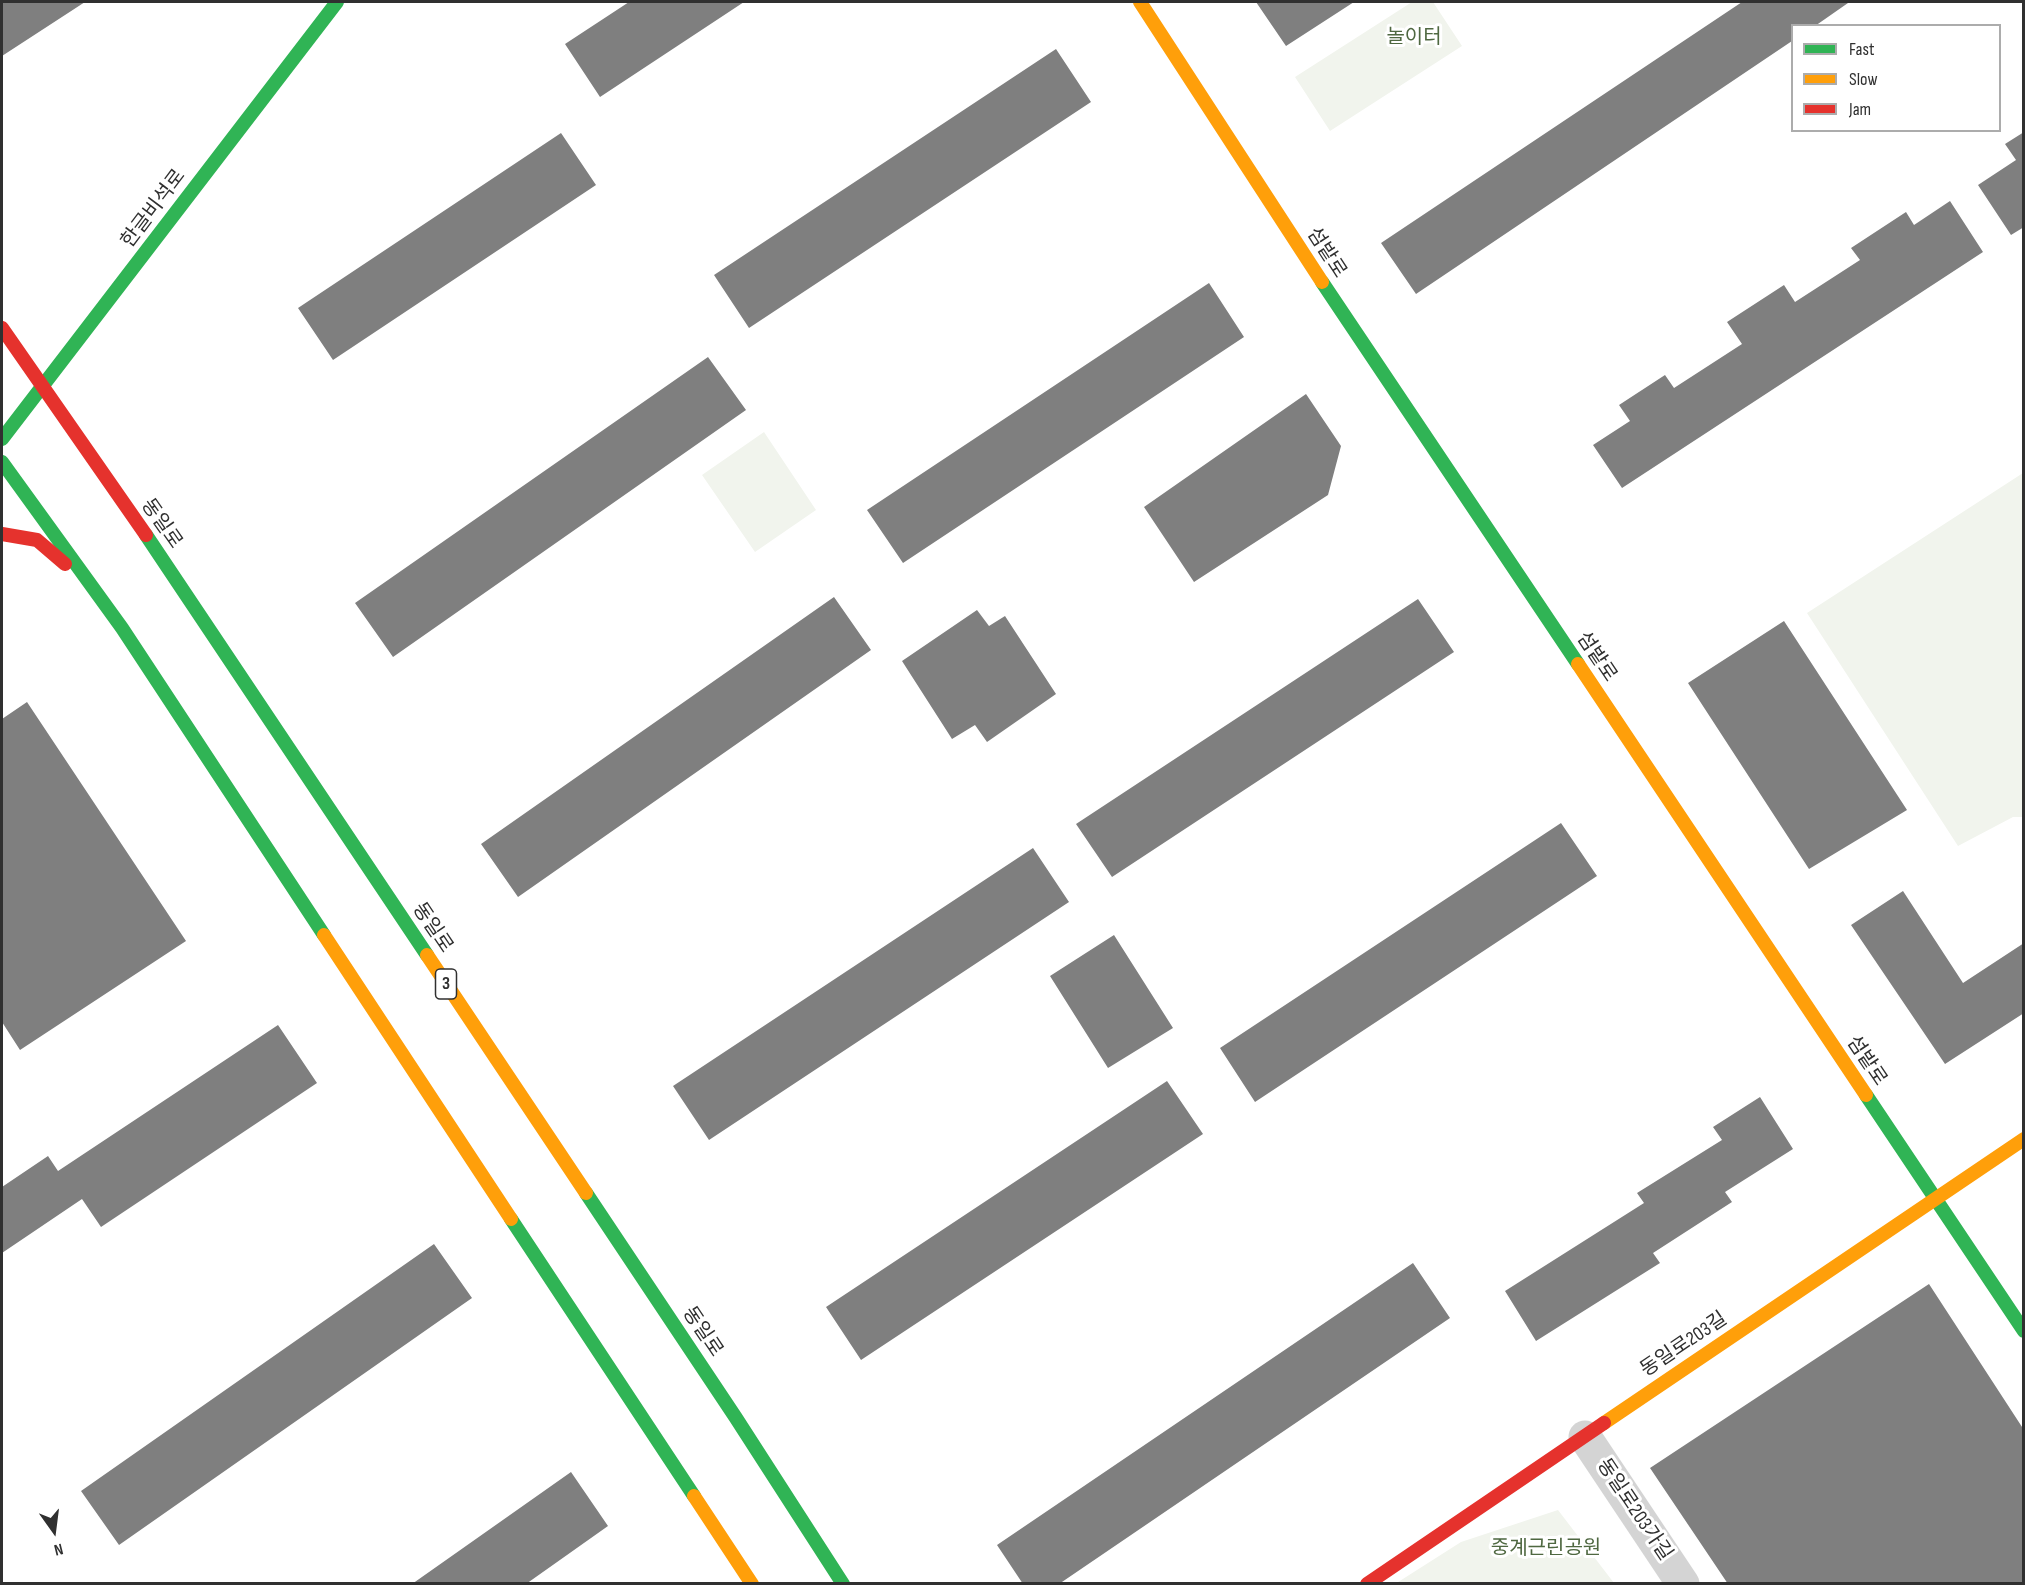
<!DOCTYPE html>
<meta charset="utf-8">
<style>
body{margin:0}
#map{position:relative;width:2025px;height:1585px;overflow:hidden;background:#fff;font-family:"Sofia Sans Condensed",sans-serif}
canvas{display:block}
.frame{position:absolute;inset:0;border:3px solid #303030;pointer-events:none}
.legend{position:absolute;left:1791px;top:24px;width:210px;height:108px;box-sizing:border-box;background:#fff;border:2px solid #acacac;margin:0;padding:8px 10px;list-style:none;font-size:18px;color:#303030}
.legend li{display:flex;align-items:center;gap:12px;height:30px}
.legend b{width:30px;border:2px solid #acacac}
.north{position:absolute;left:24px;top:1501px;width:60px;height:60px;-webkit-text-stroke:4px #fff;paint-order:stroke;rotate:166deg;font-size:16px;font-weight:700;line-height:24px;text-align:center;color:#303030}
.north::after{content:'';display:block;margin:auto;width:21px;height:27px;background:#303030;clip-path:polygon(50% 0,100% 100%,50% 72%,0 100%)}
</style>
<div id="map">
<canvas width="2025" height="1585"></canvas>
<div class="frame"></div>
<ul class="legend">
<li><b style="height:8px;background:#30b455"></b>Fast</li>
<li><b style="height:8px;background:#ff9f0a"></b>Slow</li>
<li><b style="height:8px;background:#e5322d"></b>Jam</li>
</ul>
<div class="north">N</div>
</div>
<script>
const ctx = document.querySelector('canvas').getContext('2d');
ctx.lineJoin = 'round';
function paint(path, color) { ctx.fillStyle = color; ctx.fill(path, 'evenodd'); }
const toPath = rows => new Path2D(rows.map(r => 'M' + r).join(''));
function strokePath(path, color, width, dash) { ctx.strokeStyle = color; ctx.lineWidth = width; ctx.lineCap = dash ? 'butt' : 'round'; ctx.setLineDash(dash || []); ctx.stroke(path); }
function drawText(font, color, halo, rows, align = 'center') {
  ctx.font = font + ' "Sofia Sans Condensed","Noto Sans KR",sans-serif'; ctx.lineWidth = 6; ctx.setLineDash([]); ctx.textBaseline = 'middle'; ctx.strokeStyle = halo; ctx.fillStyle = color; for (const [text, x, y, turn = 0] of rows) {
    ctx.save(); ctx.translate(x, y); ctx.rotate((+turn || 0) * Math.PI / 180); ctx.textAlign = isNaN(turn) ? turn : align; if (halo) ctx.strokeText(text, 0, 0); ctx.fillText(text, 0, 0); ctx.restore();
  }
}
const green = toPath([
 [1412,2,1433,2,1462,46,1330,131,1295,77],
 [764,432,816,510,755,552,702,475],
 [2023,473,2023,817,2013,817,1958,846,1807,613],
 [1558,1510,1614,1583,1395,1584,1461,1542]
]);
const building = toPath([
 [2,2,85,2,2,56],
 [629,2,744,2,600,97,565,44],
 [1256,2,1354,2,1286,46],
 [1742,2,1847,2,1848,3,1815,26,1792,26,1792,41,1416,294,1381,243],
 [1056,49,1091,102,749,328,714,275],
 [2024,132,2024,227,2011,235,1978,185,2016,160,2005,144],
 [561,133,596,185,333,360,298,308],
 [1950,201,1983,252,1622,488,1593,445,1630,421,1619,405,1665,375,1674,388,1742,344,1727,322,1784,285,1795,302,1860,260,1851,248,1906,212,1914,225],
 [1209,283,1244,337,903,563,867,510],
 [708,357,746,410,393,657,355,603],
 [1306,394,1341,446,1328,495,1194,582,1144,507],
 [834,597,871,650,518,897,481,844],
 [1418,599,1454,652,1112,877,1076,824],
 [977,610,989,626,1005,616,1056,694,987,742,975,725,952,739,902,661],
 [1784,621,1907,810,1809,869,1688,683],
 [27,702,186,941,20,1050,2,1022,2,719],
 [1561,823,1597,876,1255,1102,1220,1048],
 [1033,848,1069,902,709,1140,673,1086],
 [1903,891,1963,983,2024,943,2024,1013,1945,1064,1851,925],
 [1114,935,1173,1028,1108,1068,1050,976],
 [278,1025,317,1083,101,1227,82,1199,2,1253,2,1187,48,1156,58,1171],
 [1167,1081,1203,1134,861,1360,826,1307],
 [1760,1097,1793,1149,1725,1192,1732,1202,1653,1253,1660,1263,1536,1341,1505,1291,1644,1203,1637,1193,1722,1140,1713,1127],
 [434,1244,472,1298,119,1545,81,1491],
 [1413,1263,1450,1318,1059,1584,1023,1584,997,1545],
 [1929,1284,2024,1430,2024,1584,1728,1584,1650,1468],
 [571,1472,608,1526,526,1584,412,1584]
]);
const street = toPath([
 [1585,1437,1683,1584]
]);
const fast = toPath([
 [1322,282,1578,664],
 [2,439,337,2],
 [2,462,122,628,324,935],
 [146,535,427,955],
 [1866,1095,2024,1331],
 [586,1193,736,1418,843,1584],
 [511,1219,694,1496]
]);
const slow = toPath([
 [1140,2,1322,282],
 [1578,664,1866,1095],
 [324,935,511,1219],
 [427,955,586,1193],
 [1604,1423,2024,1139],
 [694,1496,752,1584]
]);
const jam = toPath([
 [2,328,146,535],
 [2,534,37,540,65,564],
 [1367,1584,1604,1423]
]);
const shields = [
 [446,984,21]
];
const shieldNames = [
 ["3",446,984]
];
const parkNames = [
 ["놀이터",1414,38],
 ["중계근린공원",1546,1549]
];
const streetNames = [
 ["한글비석로",154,209,-53],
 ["섬밭로",1326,253,57],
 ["동일로",161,524,55],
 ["섬밭로",1596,657,56],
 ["동일로",432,928,56],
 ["섬밭로",1866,1061,56],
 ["동일로",702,1332,56],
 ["동일로203길",1684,1345,-34],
 ["동일로203가길",1634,1510,56]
];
paint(green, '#f1f4ed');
paint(building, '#7f7f7f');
strokePath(street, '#d4d4d4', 33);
strokePath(fast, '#30b455', 14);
strokePath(slow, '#ff9f0a', 14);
strokePath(jam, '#e5322d', 14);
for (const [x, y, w] of shields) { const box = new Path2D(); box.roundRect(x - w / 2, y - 15, w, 30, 4.5); ctx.fillStyle = '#fff'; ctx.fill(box); strokePath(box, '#303030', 1.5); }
drawText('bold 18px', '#303030', null, shieldNames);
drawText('20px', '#4f6841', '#fff', parkNames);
drawText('20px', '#303030', '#fff', streetNames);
</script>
